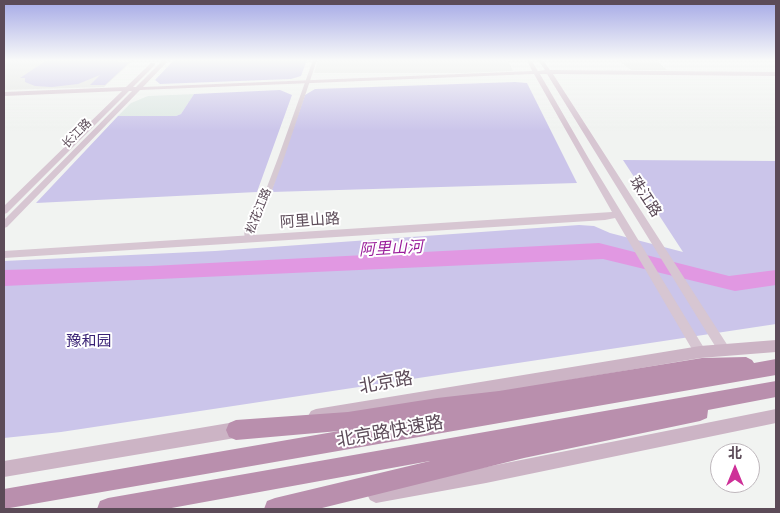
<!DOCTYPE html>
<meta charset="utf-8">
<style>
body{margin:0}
#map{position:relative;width:780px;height:513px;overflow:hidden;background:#f1f3f1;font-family:"Fira Sans","Noto Sans SC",sans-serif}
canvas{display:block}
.frame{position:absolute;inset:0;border:5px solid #5c4b58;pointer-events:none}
.north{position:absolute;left:710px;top:443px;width:50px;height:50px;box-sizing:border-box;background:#fff;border:1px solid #beb7bc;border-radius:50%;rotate:0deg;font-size:14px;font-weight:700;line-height:20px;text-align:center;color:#5c4b58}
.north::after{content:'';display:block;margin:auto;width:18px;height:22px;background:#ce3098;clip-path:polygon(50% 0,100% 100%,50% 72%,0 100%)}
</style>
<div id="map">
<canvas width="780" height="513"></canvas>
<div class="frame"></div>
<div class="north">北</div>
</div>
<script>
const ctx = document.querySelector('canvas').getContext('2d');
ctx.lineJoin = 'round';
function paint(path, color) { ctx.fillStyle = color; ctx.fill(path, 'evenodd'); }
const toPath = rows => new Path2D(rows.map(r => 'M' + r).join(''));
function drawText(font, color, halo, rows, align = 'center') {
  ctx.font = font + ' "Fira Sans","Noto Sans SC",sans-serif'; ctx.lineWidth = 4; ctx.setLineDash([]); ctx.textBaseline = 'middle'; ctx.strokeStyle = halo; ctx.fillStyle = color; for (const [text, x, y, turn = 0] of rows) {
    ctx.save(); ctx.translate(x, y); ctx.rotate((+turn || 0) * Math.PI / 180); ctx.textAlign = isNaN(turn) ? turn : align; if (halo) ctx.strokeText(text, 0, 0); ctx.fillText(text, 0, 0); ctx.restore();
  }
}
const commercial = toPath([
 [194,94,181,114,176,116,118,116,131,103,148,96]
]);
const education = toPath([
 [4,60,134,60,104,87,4,90],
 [318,60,508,60,513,71,466,73,314,73],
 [618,60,656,60,667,70,631,70]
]);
const green = toPath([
 [47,60,119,60,117,62,130,62,105,85,90,85,100,75,78,84,52,87,35,86,25,82,25,78,20,78],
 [174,60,307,60,301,76,291,79,160,84,155,80],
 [515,82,527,83,577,183,271,192,305,95,315,89],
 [280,90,292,95,257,192,36,203,118,116,176,116,181,114,194,94],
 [623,160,776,161,776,324,61,432,4,438,4,261,215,251,579,225,594,226,610,233,683,252]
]);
const water = toPath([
 [599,243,729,276,776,270,776,285,735,291,603,259,4,286,4,270,151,266]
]);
const street = toPath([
 [313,60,317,60,284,158,257,231,251,242,245,242,244,230,253,209,256,207,259,208,278,158,313,60]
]);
const secondary = toPath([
 [163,60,169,60,143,87,532,71,527,60,531,60,538,71,545,70,538,60,543,60,550,70,776,72,776,76,553,74,728,346,730,350,728,354,724,355,720,354,547,74,540,74,589,159,704,348,706,352,704,356,700,357,696,356,615,218,605,220,4,258,4,251,612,212,534,74,140,90,7,227,4,228,4,220,132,91,129,91,7,213,4,214,4,206,122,91,4,96,4,92,126,87,151,63,155,63,155,65,133,87,136,87,163,60]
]);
const primary = toPath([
 [776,340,776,352,700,358,316,423,311,421,308,416,311,411,316,409,700,346,776,340],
 [776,409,776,423,486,483,376,503,370,500,367,494,370,488,376,485,486,467,776,409],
 [241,421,247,424,249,429,247,434,241,437,4,477,4,461,241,421]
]);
const highway = toPath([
 [746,357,752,360,754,363,776,359,776,375,4,509,4,489,339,431,236,440,229,437,226,430,229,423,236,420,348,412,437,398,499,391,702,358,746,357],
 [776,381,776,397,708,410,707,418,700,421,524,458,318,509,264,509,267,501,275,498,430,461,166,509,97,509,100,501,108,498,776,381]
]);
const farStreetnames = [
 ["长江路",77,134,-45],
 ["松花江路",259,211,-68]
];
const streetNames = [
 ["珠江路",645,197,57],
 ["阿里山路",310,221,-4]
];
const parkNames = [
 ["豫和园",89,342]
];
const waterNames = [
 ["阿里山河",391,249,-3]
];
const nearStreetnames = [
 ["北京路",386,383,-10],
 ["北京路快速路",390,432,-10]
];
paint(commercial, '#dee8e4');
paint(education, '#e3e4e2');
paint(green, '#cbc5ea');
paint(water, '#e198e2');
paint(street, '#d6c9d2');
paint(secondary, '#d7c6d2');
paint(primary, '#ccb4c5');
paint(highway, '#b98fad');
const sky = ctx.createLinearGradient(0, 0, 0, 131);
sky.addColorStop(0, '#a5a9e6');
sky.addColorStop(0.46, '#f9faf9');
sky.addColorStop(1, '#f9faf900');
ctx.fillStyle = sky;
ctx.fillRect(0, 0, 780, 131);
drawText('12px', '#5c4b58', '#fff', farStreetnames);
drawText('15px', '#5c4b58', '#fff', streetNames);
drawText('15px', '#3a2375', '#fff', parkNames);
drawText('italic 16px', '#9a1e9b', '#fff', waterNames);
drawText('18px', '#5c4b58', '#fff', nearStreetnames);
</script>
